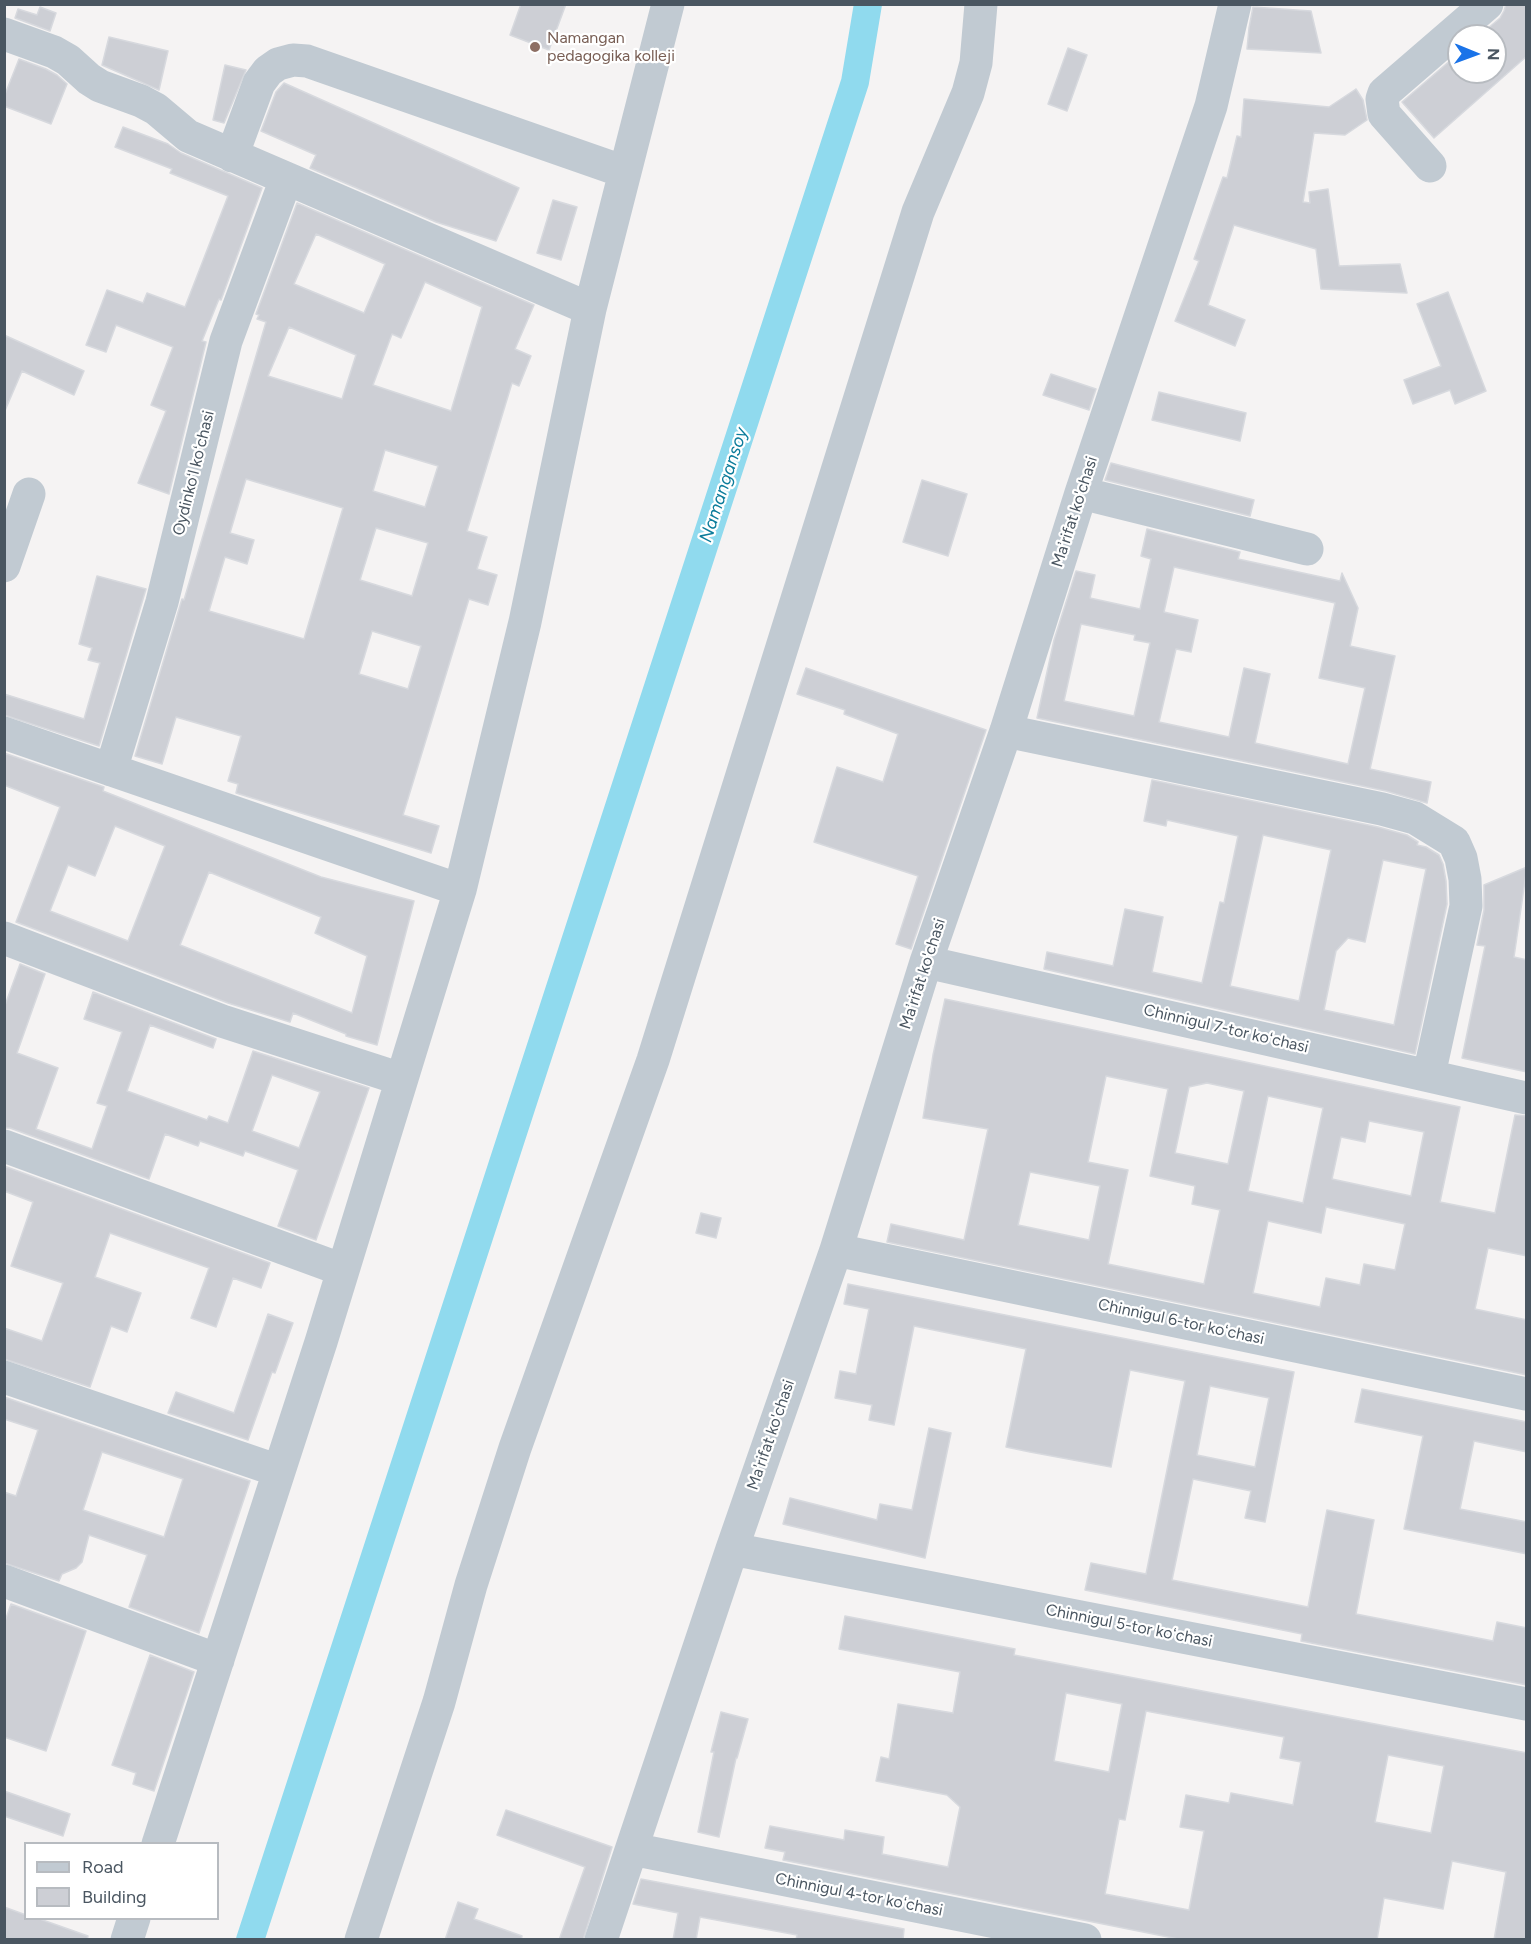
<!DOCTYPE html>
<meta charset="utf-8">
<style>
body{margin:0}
#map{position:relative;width:1531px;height:1944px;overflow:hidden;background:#f5f3f3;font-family:Figtree,sans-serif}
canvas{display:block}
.frame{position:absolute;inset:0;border:6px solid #4a5661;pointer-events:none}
.legend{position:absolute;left:24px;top:1842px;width:195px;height:78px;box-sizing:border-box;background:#fff;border:2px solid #b7bbc0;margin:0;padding:8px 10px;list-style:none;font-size:18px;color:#4a5661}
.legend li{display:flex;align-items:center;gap:12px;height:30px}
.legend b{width:30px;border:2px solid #b7bbc0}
.north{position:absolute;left:1447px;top:24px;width:60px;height:60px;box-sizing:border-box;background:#fff;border:2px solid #b7bbc0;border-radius:50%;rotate:91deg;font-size:16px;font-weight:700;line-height:24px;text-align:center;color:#4a5661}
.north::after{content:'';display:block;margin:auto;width:21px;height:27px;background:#1a73e8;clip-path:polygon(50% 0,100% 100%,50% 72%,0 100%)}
</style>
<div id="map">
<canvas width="1531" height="1944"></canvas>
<div class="frame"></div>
<ul class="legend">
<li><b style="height:8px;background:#c1cad2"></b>Road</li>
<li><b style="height:16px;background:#cdcfd5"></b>Building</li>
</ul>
<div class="north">N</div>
</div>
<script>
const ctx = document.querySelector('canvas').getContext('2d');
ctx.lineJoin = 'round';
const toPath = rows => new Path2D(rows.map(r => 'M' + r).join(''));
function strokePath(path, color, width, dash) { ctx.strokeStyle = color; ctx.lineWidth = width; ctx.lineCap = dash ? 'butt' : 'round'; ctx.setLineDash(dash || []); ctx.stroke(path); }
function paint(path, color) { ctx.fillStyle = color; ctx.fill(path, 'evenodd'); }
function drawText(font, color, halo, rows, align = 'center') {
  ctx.font = font + ' Figtree,sans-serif'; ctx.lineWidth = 4.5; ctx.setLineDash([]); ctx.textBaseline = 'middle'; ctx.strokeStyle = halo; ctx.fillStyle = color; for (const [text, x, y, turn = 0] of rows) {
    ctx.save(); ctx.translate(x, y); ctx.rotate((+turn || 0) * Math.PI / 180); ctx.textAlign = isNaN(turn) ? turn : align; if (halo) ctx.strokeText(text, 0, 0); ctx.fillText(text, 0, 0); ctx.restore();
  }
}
const canal = toPath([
 [250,1940,855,82,868,4]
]);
const building = toPath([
 [521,4,566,4,549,50,510,35,521,4],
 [1506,4,1527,4,1527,56,1434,138,1402,102,1459,53,1459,72,1495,72,1495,36,1479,36,1500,18,1504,11,1506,4],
 [40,7,56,13,50,31,15,18,18,9,37,15,40,7],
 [1253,7,1311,11,1321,53,1247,49,1249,28,1253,7],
 [109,37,168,51,159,90,102,65,109,37],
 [1068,48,1087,55,1067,111,1048,104,1068,48],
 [19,59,46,69,57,75,67,84,51,124,4,106,4,97,19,59],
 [225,65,246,70,224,123,213,120,225,65],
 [284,83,519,188,496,241,436,222,310,168,316,155,261,131,276,92,284,83],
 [1356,89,1363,100,1367,120,1345,135,1314,133,1303,202,1310,203,1309,192,1328,189,1339,266,1400,264,1407,293,1321,289,1316,249,1234,225,1208,305,1245,320,1235,346,1175,321,1199,261,1194,259,1223,177,1227,178,1237,136,1241,137,1244,99,1329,107,1356,89],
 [123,127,168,144,181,153,262,188,221,300,219,299,202,341,206,342,169,494,138,483,166,411,151,405,173,347,116,325,106,352,86,345,107,290,143,303,147,293,185,307,228,196,170,173,172,169,115,147,123,127],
 [553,200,577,207,561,260,537,253,553,200],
 [297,203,534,305,515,349,531,356,519,386,512,383,467,531,487,537,477,569,497,575,488,605,469,599,403,815,439,826,431,853,236,793,238,784,228,781,241,736,176,717,162,764,135,756,182,599,184,600,266,322,257,319,259,315,256,314,297,203],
 [316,234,385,264,364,313,294,284,316,234],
 [425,282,482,307,451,411,373,385,392,334,401,338,425,282],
 [289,327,356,355,342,399,268,376,289,327],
 [385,450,438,466,425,507,373,491,385,450],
 [246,479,343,508,304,639,209,611,225,557,247,564,254,540,230,533,246,479],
 [376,528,428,543,412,596,360,580,376,528],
 [372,631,421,646,408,689,359,674,372,631],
 [1448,292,1486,391,1455,404,1450,390,1413,404,1404,380,1441,366,1417,304,1448,292],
 [4,335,84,371,74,395,22,371,4,413,4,335],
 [1051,374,1096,389,1089,410,1043,395,1051,374],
 [1159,392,1246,413,1240,441,1152,420,1159,392],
 [1111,463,1254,500,1250,516,1105,480,1111,463],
 [922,480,967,494,948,556,903,542,922,480],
 [1147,529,1240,552,1238,559,1340,581,1342,573,1358,608,1350,646,1395,656,1370,769,1431,782,1427,803,1386,791,1037,718,1054,640,1076,571,1095,575,1090,598,1140,609,1151,559,1141,556,1147,529],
 [1174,567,1335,603,1319,678,1365,688,1348,764,1255,743,1270,674,1244,668,1229,737,1159,722,1176,649,1191,652,1198,620,1164,612,1174,567],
 [1081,624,1135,635,1134,640,1150,643,1134,716,1064,701,1081,624],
 [97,576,146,589,99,746,4,715,4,694,84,719,100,663,88,660,92,648,79,644,97,576],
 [806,668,986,730,911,949,896,944,918,876,814,842,837,767,883,782,898,734,844,714,845,710,797,694,806,668],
 [4,753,104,787,103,791,321,877,414,901,377,1045,346,1036,346,1034,293,1013,290,1022,228,1003,16,922,60,807,4,785,4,753],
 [115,826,165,846,128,941,50,911,68,865,95,876,115,826],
 [209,872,321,917,315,933,367,956,352,1013,180,945,209,872],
 [1152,780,1378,827,1407,835,1418,842,1417,845,1426,847,1439,855,1443,864,1446,881,1447,904,1415,1054,1044,969,1047,952,1113,966,1125,909,1163,917,1152,972,1202,983,1220,902,1224,903,1238,836,1167,820,1166,826,1144,821,1152,780],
 [1263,835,1331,850,1299,1001,1230,986,1263,835],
 [1383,860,1426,869,1394,1025,1324,1010,1336,951,1348,938,1365,942,1383,860],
 [1527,867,1514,957,1527,960,1527,1072,1462,1058,1485,946,1477,945,1484,910,1484,885,1527,867],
 [20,964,45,974,17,1053,58,1068,36,1129,92,1149,107,1106,97,1103,122,1032,84,1019,93,992,216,1039,213,1048,150,1025,127,1091,207,1120,209,1116,228,1123,253,1051,369,1088,316,1240,278,1226,298,1170,245,1151,243,1156,200,1141,198,1146,165,1134,149,1179,10,1128,4,1128,4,1008,20,964],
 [272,1075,320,1092,299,1148,252,1131,272,1075],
 [945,999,1460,1107,1440,1202,1495,1213,1515,1115,1527,1116,1527,1256,1488,1248,1475,1309,1527,1320,1527,1375,887,1242,891,1224,964,1240,988,1129,923,1118,933,1055,945,999],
 [1106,1076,1168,1089,1150,1176,1195,1186,1192,1204,1220,1210,1204,1284,1108,1264,1128,1170,1088,1162,1106,1076],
 [1207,1083,1244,1091,1228,1164,1175,1153,1189,1087,1207,1083],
 [1268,1096,1323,1108,1303,1203,1248,1191,1268,1096],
 [1369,1121,1424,1132,1411,1196,1332,1179,1341,1137,1365,1142,1369,1121],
 [1030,1172,1100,1186,1089,1240,1018,1225,1030,1172],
 [1326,1207,1405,1224,1395,1270,1364,1264,1360,1285,1326,1278,1320,1307,1253,1293,1268,1221,1321,1233,1326,1207],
 [4,1166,270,1263,261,1288,233,1278,216,1327,191,1318,209,1268,110,1233,95,1277,141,1293,127,1332,111,1326,90,1387,4,1359,4,1328,42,1341,63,1283,11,1266,33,1202,4,1191,4,1166],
 [701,1213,721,1218,716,1238,696,1233,701,1213],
 [848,1284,1294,1372,1265,1522,1245,1518,1251,1491,1193,1479,1172,1580,1308,1607,1327,1510,1374,1520,1356,1614,1493,1641,1497,1622,1527,1628,1527,1685,1301,1641,1302,1634,1085,1590,1091,1563,1146,1574,1185,1381,1130,1370,1111,1467,1030,1452,1006,1447,1026,1349,914,1326,894,1425,869,1420,872,1405,835,1398,840,1371,856,1374,869,1309,844,1304,848,1284],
 [1210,1386,1269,1398,1255,1467,1197,1455,1210,1386],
 [268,1314,293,1323,275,1373,272,1372,248,1440,168,1413,176,1392,234,1413,268,1314],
 [1362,1389,1527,1422,1527,1452,1474,1441,1460,1509,1527,1522,1527,1554,1404,1529,1423,1436,1355,1422,1362,1389],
 [4,1397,250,1481,199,1633,129,1607,147,1555,89,1535,82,1562,76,1568,62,1574,59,1581,4,1563,4,1492,16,1496,38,1430,4,1419,4,1397],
 [102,1452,183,1479,164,1537,83,1510,102,1452],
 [929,1428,951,1433,925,1558,783,1524,790,1498,877,1520,880,1504,912,1510,929,1428],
 [11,1604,86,1631,46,1751,4,1737,4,1624,11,1604],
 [845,1616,1015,1649,1014,1655,1527,1753,1527,1940,1494,1940,1506,1872,1452,1861,1443,1909,1384,1898,1377,1940,1183,1940,783,1860,785,1852,765,1848,770,1826,844,1840,845,1830,884,1837,882,1854,948,1867,960,1807,947,1795,876,1781,881,1757,889,1759,898,1704,953,1713,960,1672,839,1649,845,1616],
 [1066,1693,1122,1704,1109,1772,1054,1761,1066,1693],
 [1146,1711,1284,1737,1280,1758,1301,1762,1293,1805,1231,1793,1229,1803,1186,1795,1180,1827,1204,1831,1189,1910,1105,1894,1119,1819,1125,1820,1146,1711],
 [1388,1755,1444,1766,1431,1833,1375,1822,1388,1755],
 [150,1655,194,1672,154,1791,133,1784,136,1773,112,1765,150,1655],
 [721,1712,748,1719,737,1758,736,1758,719,1837,698,1832,714,1752,711,1752,721,1712],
 [4,1791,70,1814,63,1836,4,1816,4,1791],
 [506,1810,612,1847,583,1940,559,1940,585,1867,497,1835,506,1810],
 [641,1879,904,1929,903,1940,796,1940,797,1935,700,1917,696,1940,673,1940,678,1913,633,1904,641,1879],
 [458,1902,478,1909,474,1919,522,1936,521,1940,445,1940,458,1902],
 [4,1907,26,1915,26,1918,37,1918,88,1936,87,1940,4,1940,4,1907]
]);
const minor = toPath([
 [4,34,54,52,68,60,89,79,100,86,141,101,156,109,188,136,590,309],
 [232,156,259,83,268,71,278,64,293,60,307,61,625,172],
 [1430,166,1384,114,1382,99,1384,93,1487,4],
 [1081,493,1307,549],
 [4,566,29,494],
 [1006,731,1382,809,1415,818,1454,842,1461,858,1465,879,1466,906,1429,1075],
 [4,733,460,890],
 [111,770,162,602,226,341,286,179],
 [4,938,222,1021,401,1079],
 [926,962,1526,1098],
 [4,1146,343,1270],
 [836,1250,1526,1394],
 [4,1377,279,1471],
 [732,1549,1526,1704],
 [4,1581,218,1660],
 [158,1844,321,1342,460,890,525,622,590,309,668,4],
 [632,1849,1085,1940],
 [127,1940,134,1918],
 [361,1940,439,1702,471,1585,515,1448,653,1060,918,212,968,93,976,63,981,4],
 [601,1940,732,1549,836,1250,926,962,1006,731,1081,493,1211,106,1235,4]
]);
const markers = [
 [535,47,6,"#8d6e63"]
];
const educationNames = [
 ["Namangan",547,38],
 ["pedagogika kolleji",547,56]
];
const streetNames = [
 ["Oydinkoʻl koʻchasi",194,473,-76],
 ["Maʼrifat ko'chasi",1075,512,-72],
 ["Maʼrifat ko'chasi",923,974,-72],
 ["Chinnigul 7-tor koʻchasi",1226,1029,13],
 ["Chinnigul 6-tor koʻchasi",1181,1322,12],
 ["Maʼrifat ko'chasi",771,1435,-71],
 ["Chinnigul 5-tor koʻchasi",1129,1626,11],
 ["Chinnigul 4-tor koʻchasi",859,1895,11]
];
const waterNames = [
 ["Namangansoy",724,485,-72]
];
strokePath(canal, '#90daee', 28);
paint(building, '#cdcfd5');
strokePath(building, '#d7d9de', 1.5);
strokePath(minor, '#c1cad2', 33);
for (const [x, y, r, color] of markers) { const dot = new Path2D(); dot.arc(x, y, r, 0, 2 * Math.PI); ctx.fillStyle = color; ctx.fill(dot); strokePath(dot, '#fff', 2); }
drawText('16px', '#785e54', '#fff', educationNames, 'left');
drawText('16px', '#4a5661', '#fff', streetNames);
drawText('italic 18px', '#0c7c9b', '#fff', waterNames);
</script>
